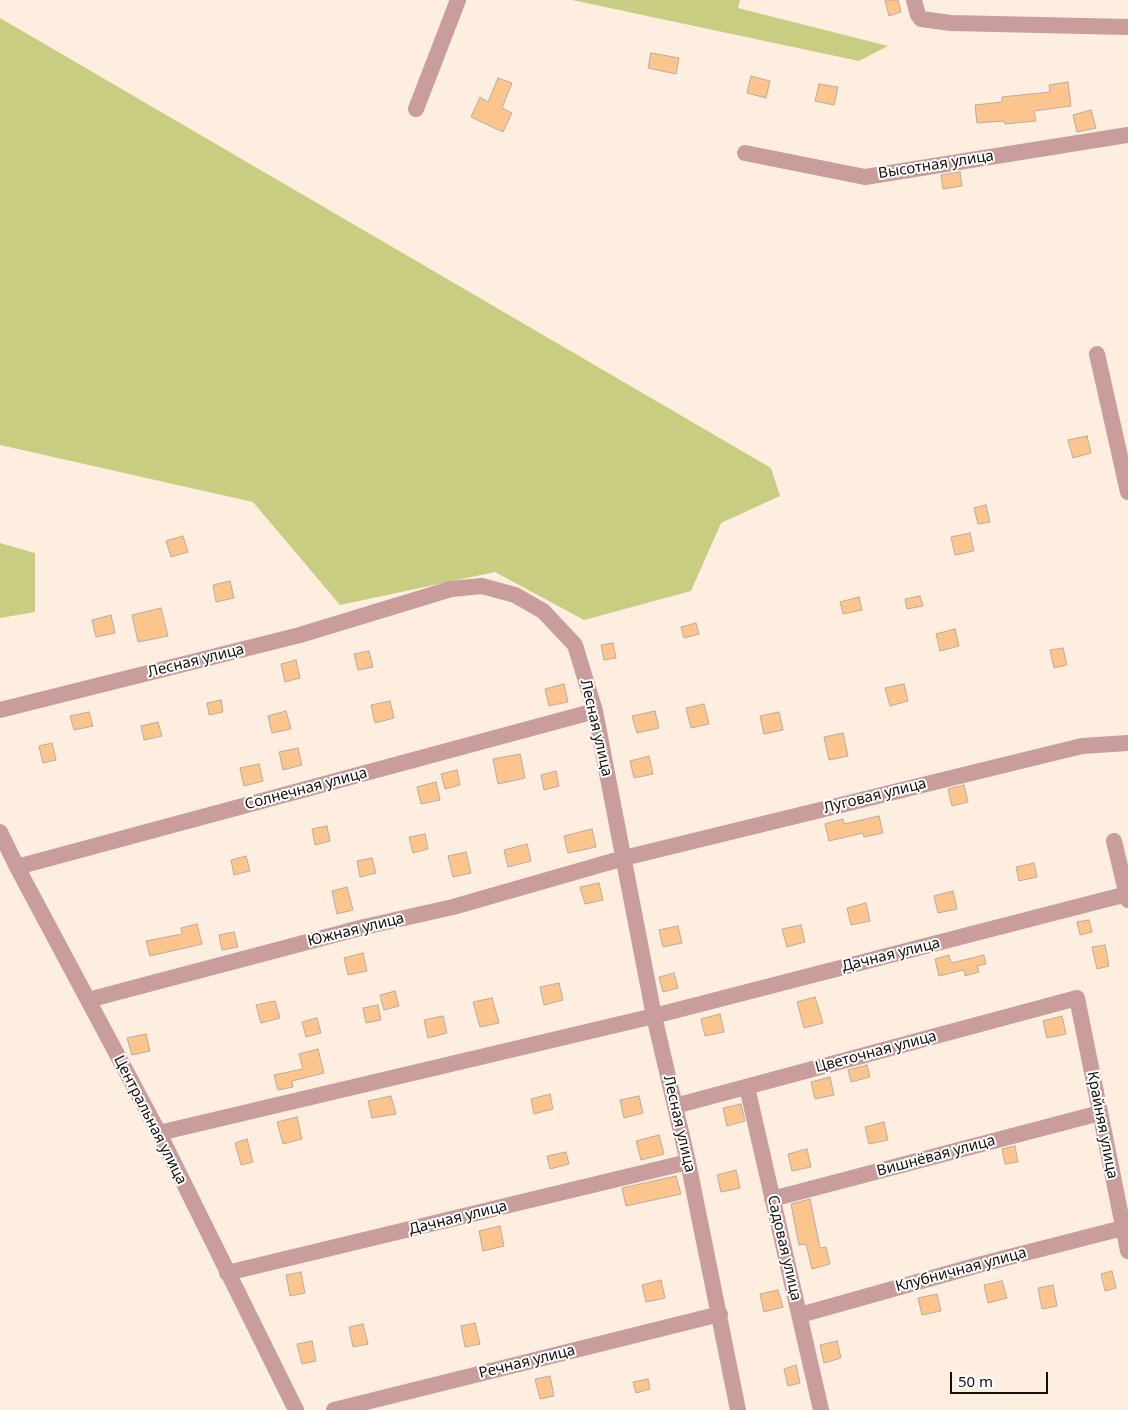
<!DOCTYPE html>
<meta charset="utf-8">
<style>
body{margin:0}
#map{position:relative;width:1128px;height:1410px;overflow:hidden;background:#fdeee0;font-family:"Noto Sans",sans-serif}
canvas{display:block}
.scale{position:absolute;left:950px;top:1372px;width:98px;height:22px;box-sizing:border-box;border:2px solid #15100b;border-top:0;padding-left:6px;font-size:15px;line-height:18px;white-space:nowrap;color:#15100b;-webkit-text-stroke:4px #fefefe;paint-order:stroke}
</style>
<div id="map">
<canvas width="1128" height="1410"></canvas>
<div class="scale">50 m</div>
</div>
<script>
const ctx = document.querySelector('canvas').getContext('2d');
ctx.lineJoin = 'round';
function paint(path, color) { ctx.fillStyle = color; ctx.fill(path, 'evenodd'); }
const toPath = rows => new Path2D(rows.map(r => 'M' + r).join(''));
function strokePath(path, color, width, dash) { ctx.strokeStyle = color; ctx.lineWidth = width; ctx.lineCap = dash ? 'butt' : 'round'; ctx.setLineDash(dash || []); ctx.stroke(path); }
function drawText(font, color, halo, rows, align = 'center') {
  ctx.font = font + ' "Noto Sans",sans-serif'; ctx.lineWidth = 4; ctx.setLineDash([]); ctx.textBaseline = 'middle'; ctx.strokeStyle = halo; ctx.fillStyle = color; for (const [text, x, y, turn = 0] of rows) {
    ctx.save(); ctx.translate(x, y); ctx.rotate((+turn || 0) * Math.PI / 180); ctx.textAlign = isNaN(turn) ? turn : align; if (halo) ctx.strokeText(text, 0, 0); ctx.fillText(text, 0, 0); ctx.restore();
  }
}
const green = toPath([
 [572,0,740,0,738,8,888,46,859,61],
 [0,18,771,468,780,496,721,523,691,591,584,620,495,572,340,605,253,502,0,445],
 [0,543,35,553,35,612,0,618]
]);
const building = toPath([
 [885,0,898,0,901,12,889,16,885,0],
 [651,53,679,58,676,74,648,68,651,53],
 [751,76,770,81,766,98,747,93,751,76],
 [498,78,512,83,502,108,512,113,503,132,471,117,480,97,488,102,498,78],
 [1068,82,1071,106,1034,111,1036,121,1005,124,1004,121,977,123,975,105,1002,102,1002,97,1050,92,1049,85,1068,82],
 [819,84,838,87,834,105,815,101,819,84],
 [1091,110,1096,128,1077,132,1073,115,1091,110],
 [960,172,962,186,943,189,941,175,960,172],
 [1087,436,1091,453,1073,458,1068,440,1087,436],
 [986,505,990,522,978,524,974,508,986,505],
 [970,533,974,551,955,555,951,537,970,533],
 [183,536,188,552,171,557,166,541,183,536],
 [230,581,234,598,216,602,213,585,230,581],
 [920,596,923,606,907,609,905,599,920,596],
 [859,597,862,610,843,614,840,602,859,597],
 [161,608,168,636,138,642,132,615,161,608],
 [111,615,115,633,96,637,92,620,111,615],
 [696,623,699,634,684,638,681,627,696,623],
 [955,629,959,646,940,651,936,634,955,629],
 [613,643,616,658,604,660,601,645,613,643],
 [1063,648,1067,665,1054,668,1050,650,1063,648],
 [369,651,373,667,358,670,354,654,369,651],
 [296,660,300,678,285,682,281,664,296,660],
 [564,684,568,702,549,706,545,689,564,684],
 [904,684,908,701,890,706,885,688,904,684],
 [221,700,223,712,209,715,207,703,221,700],
 [390,701,394,718,375,723,371,705,390,701],
 [704,704,709,724,691,728,686,708,704,704],
 [286,711,291,729,272,733,268,716,286,711],
 [655,711,659,728,637,733,632,716,655,711],
 [89,712,93,726,74,730,70,716,89,712],
 [779,712,783,730,764,734,760,716,779,712],
 [158,722,162,736,144,740,141,726,158,722],
 [843,733,848,756,829,760,824,737,843,733],
 [52,743,56,760,43,763,39,746,52,743],
 [298,748,302,765,283,770,279,752,298,748],
 [520,754,525,778,498,784,493,759,520,754],
 [649,756,653,774,634,778,630,761,649,756],
 [259,764,263,781,244,786,240,768,259,764],
 [457,770,460,785,445,789,441,774,457,770],
 [556,771,559,786,544,790,541,775,556,771],
 [436,782,440,800,421,804,417,787,436,782],
 [964,785,968,802,952,806,948,789,964,785],
 [879,816,883,833,864,837,863,833,829,841,825,824,843,819,844,824,879,816],
 [327,826,330,841,315,845,312,829,327,826],
 [592,829,596,847,568,853,564,836,592,829],
 [425,834,428,849,413,853,409,837,425,834],
 [527,844,531,861,508,867,504,850,527,844],
 [466,852,471,873,453,877,448,856,466,852],
 [246,856,250,871,234,875,231,860,246,856],
 [372,858,376,873,360,877,357,861,372,858],
 [1034,863,1037,877,1019,881,1016,867,1034,863],
 [599,883,603,900,585,904,580,887,599,883],
 [347,887,353,910,337,914,332,891,347,887],
 [953,891,957,909,938,913,934,896,953,891],
 [866,903,870,921,851,925,847,908,866,903],
 [1089,920,1092,932,1080,935,1077,922,1089,920],
 [197,924,202,944,150,956,146,941,182,934,181,928,197,924],
 [801,925,805,942,787,947,782,929,801,925],
 [678,926,682,943,663,947,659,930,678,926],
 [234,932,238,947,222,950,219,935,234,932],
 [1105,945,1109,966,1097,969,1092,947,1105,945],
 [363,953,367,971,348,975,344,958,363,953],
 [949,955,951,963,984,955,986,964,977,966,979,972,965,976,964,970,939,976,935,959,949,955],
 [674,973,678,988,663,992,659,977,674,973],
 [559,983,563,1000,544,1005,540,987,559,983],
 [395,991,399,1006,384,1010,380,995,395,991],
 [815,997,823,1023,804,1028,797,1002,815,997],
 [492,998,499,1023,480,1027,473,1002,492,998],
 [275,1001,280,1018,261,1023,256,1005,275,1001],
 [378,1005,381,1020,366,1023,363,1008,378,1005],
 [720,1014,724,1032,705,1036,701,1019,720,1014],
 [443,1016,447,1033,428,1038,424,1020,443,1016],
 [1062,1016,1066,1034,1047,1038,1043,1021,1062,1016],
 [317,1018,321,1033,306,1037,302,1022,317,1018],
 [146,1034,150,1051,132,1055,127,1038,146,1034],
 [318,1049,324,1073,292,1081,293,1087,278,1090,274,1075,303,1069,299,1054,318,1049],
 [867,1065,870,1077,851,1082,848,1070,867,1065],
 [830,1077,834,1095,815,1099,811,1082,830,1077],
 [550,1094,553,1109,534,1114,531,1099,550,1094],
 [391,1096,396,1114,372,1118,368,1101,391,1096],
 [639,1096,643,1113,624,1118,620,1100,639,1096],
 [741,1104,745,1121,727,1126,723,1108,741,1104],
 [297,1117,302,1139,283,1144,277,1122,297,1117],
 [884,1122,888,1140,869,1144,865,1127,884,1122],
 [659,1135,664,1154,641,1160,636,1141,659,1135],
 [247,1139,253,1162,241,1165,235,1143,247,1139],
 [1015,1146,1018,1162,1005,1164,1002,1149,1015,1146],
 [807,1149,811,1167,792,1171,788,1154,807,1149],
 [566,1152,569,1164,550,1169,547,1156,566,1152],
 [736,1170,740,1188,721,1192,717,1175,736,1170],
 [676,1176,681,1194,626,1206,622,1188,676,1176],
 [810,1199,820,1248,826,1247,830,1264,812,1269,806,1244,799,1245,791,1204,810,1199],
 [500,1226,504,1246,483,1251,479,1231,500,1226],
 [1112,1271,1116,1288,1105,1291,1101,1274,1112,1271],
 [301,1272,305,1293,290,1296,286,1275,301,1272],
 [661,1280,665,1298,646,1302,642,1285,661,1280],
 [1002,1281,1007,1298,988,1303,984,1285,1002,1281],
 [1053,1285,1057,1306,1042,1309,1038,1288,1053,1285],
 [778,1290,783,1307,764,1312,760,1294,778,1290],
 [937,1294,941,1311,922,1315,918,1298,937,1294],
 [475,1323,480,1344,465,1347,461,1326,475,1323],
 [363,1324,368,1344,353,1347,349,1327,363,1324],
 [312,1341,316,1361,302,1364,297,1344,312,1341],
 [837,1341,841,1358,824,1363,820,1345,837,1341],
 [796,1365,800,1383,788,1386,784,1369,796,1365],
 [550,1376,554,1396,540,1399,535,1379,550,1376],
 [648,1379,650,1389,636,1393,633,1382,648,1379]
]);
const minor = toPath([
 [914,0,918,15,921,19,951,23,1128,27],
 [416,109,458,0],
 [745,153,865,177,1128,135],
 [1097,354,1128,492],
 [0,710,300,635,451,589,482,586,515,595,543,611,575,645,595,711,654,1016,688,1162,738,1410],
 [0,832,17,867,159,1133,296,1410],
 [1114,841,1128,900],
 [17,867,595,711],
 [88,1000,364,927,453,907,624,858,1082,746,1128,743],
 [747,1087,821,1410],
 [675,1106,1077,998,1128,1251],
 [159,1133,654,1016,1127,894],
 [772,1199,1100,1113],
 [227,1273,688,1162],
 [800,1315,982,1264,1123,1228],
 [334,1410,720,1314]
]);
const streetNames = [
 ["Высотная улица",936,165,-9],
 ["Лесная улица",196,661,-14],
 ["Лесная улица",596,728,77],
 ["Солнечная улица",306,789,-15],
 ["Луговая улица",875,796,-14],
 ["Южная улица",356,930,-14],
 ["Дачная улица",891,955,-14],
 ["Цветочная улица",876,1052,-15],
 ["Центральная улица",150,1120,63],
 ["Лесная улица",679,1124,77],
 ["Крайняя улица",1102,1125,79],
 ["Вишнёвая улица",936,1156,-15],
 ["Дачная улица",458,1218,-14],
 ["Садовая улица",784,1248,77],
 ["Клубничная улица",961,1270,-15],
 ["Речная улица",527,1362,-14]
];
paint(green, '#c8cd81');
paint(building, '#fcc58d');
strokePath(building, '#baac9f', 1);
strokePath(minor, '#c99d9b', 16);
drawText('15px', '#15100b', '#fefefe', streetNames);
</script>
